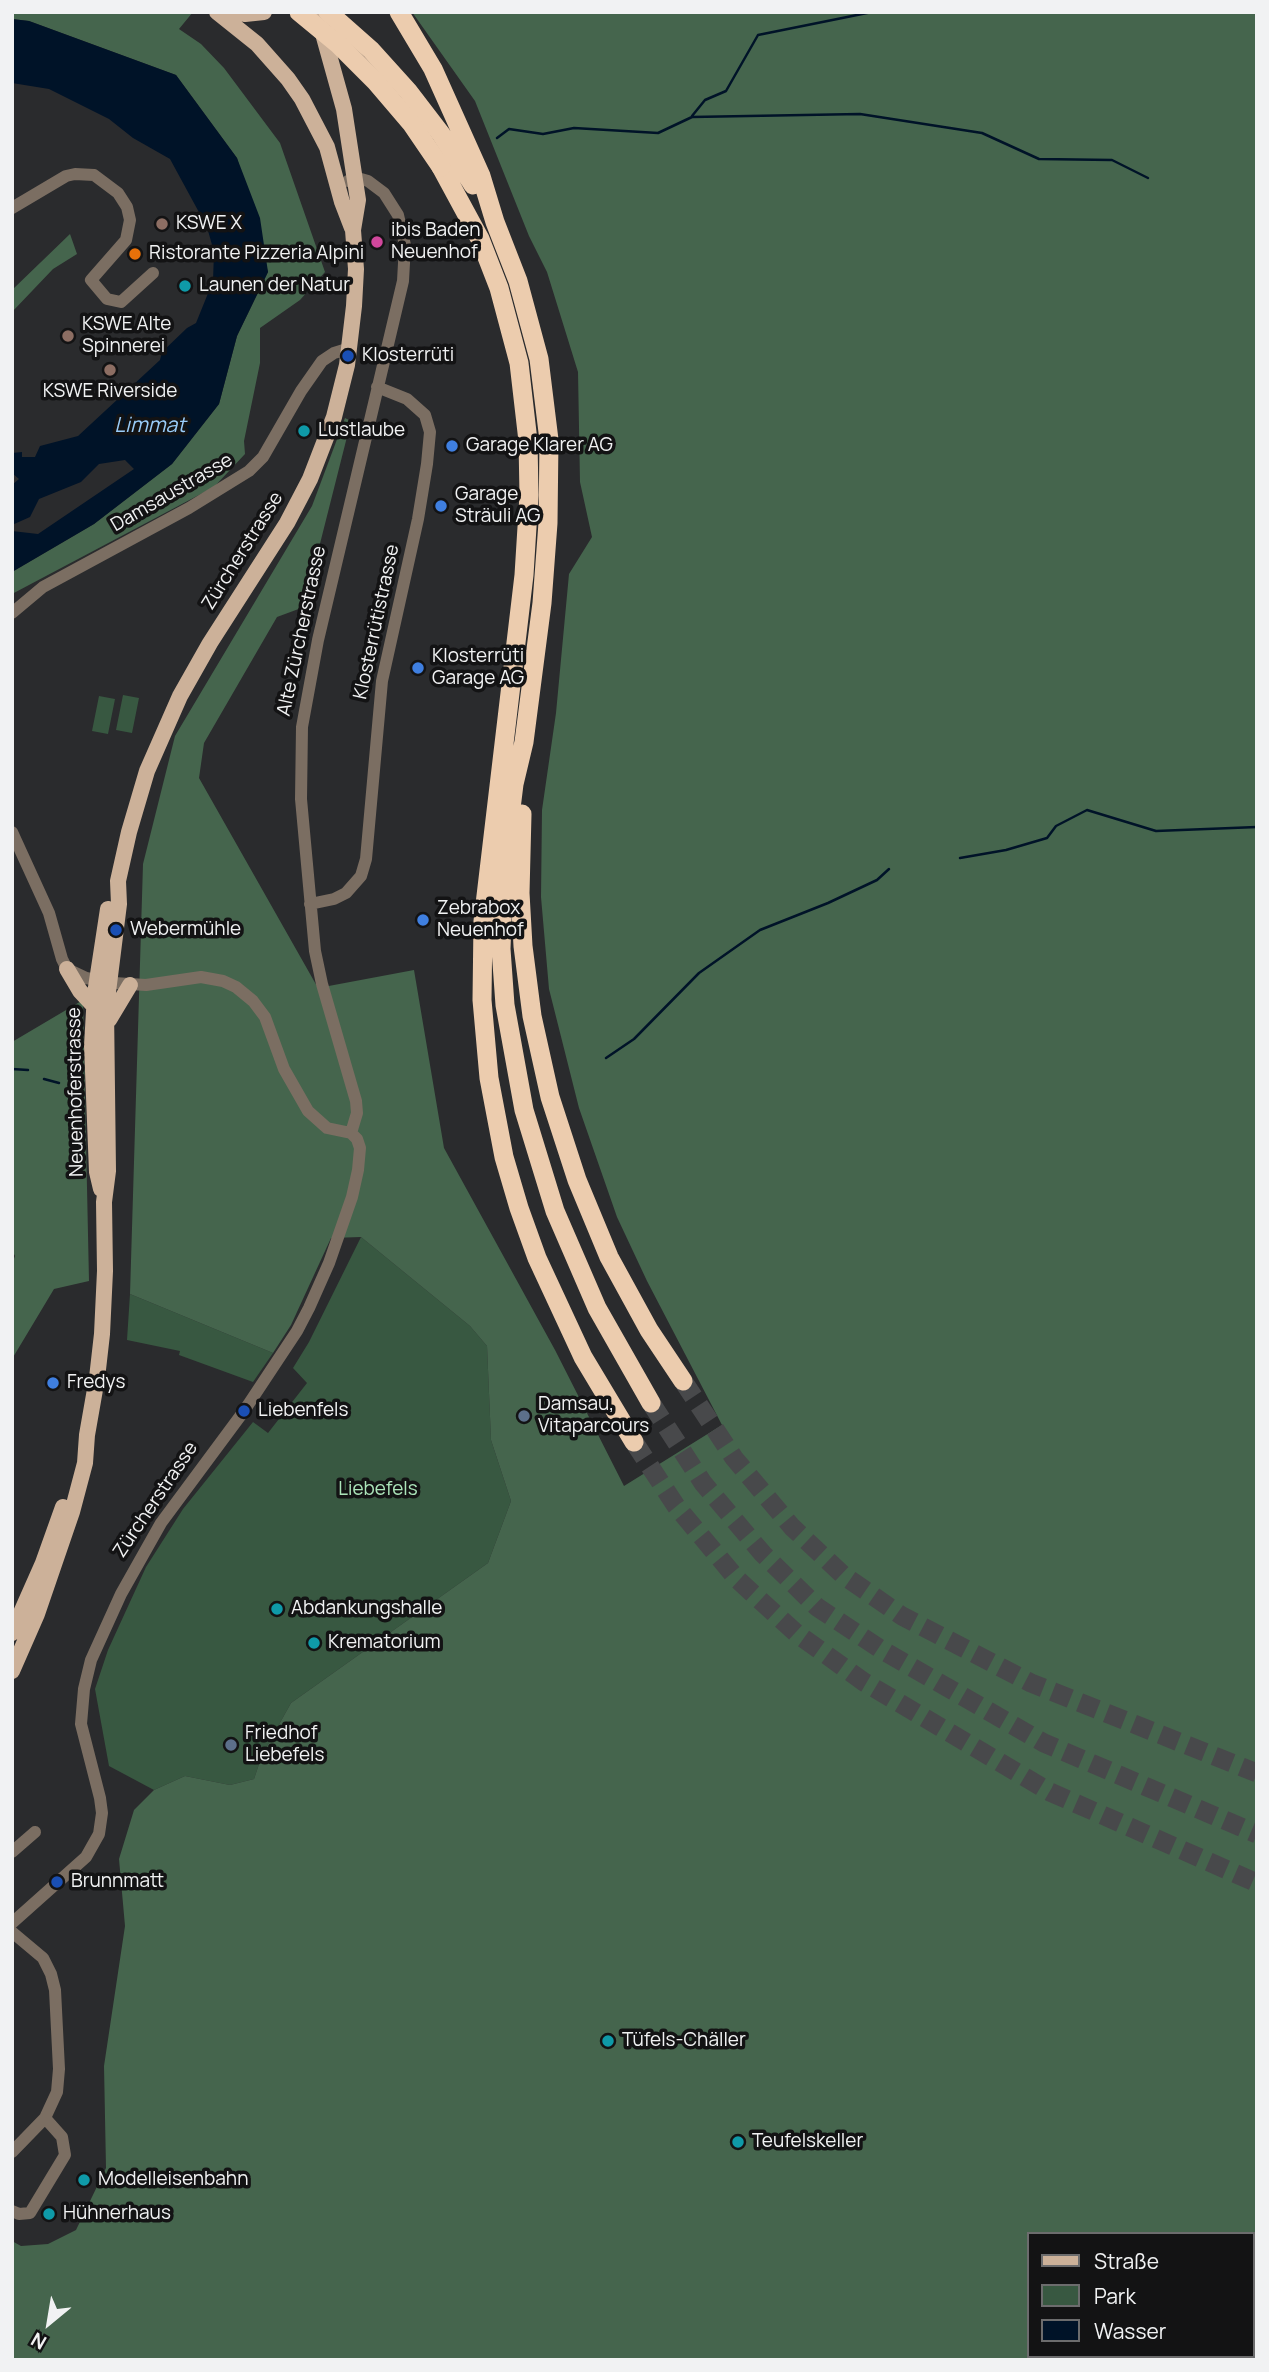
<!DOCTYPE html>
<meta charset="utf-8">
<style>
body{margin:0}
#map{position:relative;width:1269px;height:2372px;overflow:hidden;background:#2a2b2d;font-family:Manrope,sans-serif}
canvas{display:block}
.frame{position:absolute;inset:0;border:14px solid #f1f2f3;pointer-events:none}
.legend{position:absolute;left:1027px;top:2232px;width:228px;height:126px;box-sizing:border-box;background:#131314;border:2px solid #6c6c6d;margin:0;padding:9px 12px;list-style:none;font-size:21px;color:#f1f2f3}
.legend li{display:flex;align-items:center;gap:14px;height:35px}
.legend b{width:35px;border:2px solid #6c6c6d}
.north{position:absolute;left:14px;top:2288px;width:70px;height:70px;-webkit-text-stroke:5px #131314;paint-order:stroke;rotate:210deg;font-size:19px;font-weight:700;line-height:28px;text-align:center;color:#f1f2f3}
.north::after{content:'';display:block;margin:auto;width:24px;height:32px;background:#f1f2f3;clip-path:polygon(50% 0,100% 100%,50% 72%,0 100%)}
</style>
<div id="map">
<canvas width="1269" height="2372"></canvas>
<div class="frame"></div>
<ul class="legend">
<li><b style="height:9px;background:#ccb199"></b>Straße</li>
<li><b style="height:19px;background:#385841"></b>Park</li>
<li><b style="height:19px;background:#001328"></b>Wasser</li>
</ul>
<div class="north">N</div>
</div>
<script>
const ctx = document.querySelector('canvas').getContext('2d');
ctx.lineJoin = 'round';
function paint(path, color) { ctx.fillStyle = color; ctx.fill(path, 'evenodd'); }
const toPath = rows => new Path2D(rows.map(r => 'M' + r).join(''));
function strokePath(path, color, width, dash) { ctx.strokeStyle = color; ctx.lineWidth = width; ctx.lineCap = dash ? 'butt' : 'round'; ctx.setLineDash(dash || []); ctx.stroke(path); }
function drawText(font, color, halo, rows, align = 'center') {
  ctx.font = font + ' Manrope,sans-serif'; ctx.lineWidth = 7; ctx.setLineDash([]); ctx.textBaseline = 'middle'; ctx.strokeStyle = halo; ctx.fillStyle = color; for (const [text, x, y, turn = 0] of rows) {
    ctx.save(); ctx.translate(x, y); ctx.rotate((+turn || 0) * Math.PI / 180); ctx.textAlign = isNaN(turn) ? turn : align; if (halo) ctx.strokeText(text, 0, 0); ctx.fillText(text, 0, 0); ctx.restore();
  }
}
const green = toPath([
 [123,695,139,698,132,733,116,730],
 [99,696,115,699,108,734,92,731],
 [361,1237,470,1326,487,1346,491,1440,511,1501,488,1563,291,1703,262,1755,254,1779,230,1785,185,1776,154,1790,109,1766,95,1689,108,1650,146,1567,183,1509,253,1422,268,1433,307,1383,293,1368,309,1342],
 [130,1294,273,1353,253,1382,179,1355,180,1351,127,1340]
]);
const forest = toPath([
 [12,12,193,12,179,29,201,44,224,68,280,143,325,272,300,300,260,328,260,363,244,441,245,454,214,487,12,594,12,572,94,524,172,464,219,404,237,336,268,272,237,158,176,75,29,21,12,19],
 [412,12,1257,12,1257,2360,12,2360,12,2241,21,2246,48,2244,76,2230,106,2168,104,2066,125,1926,119,1859,134,1810,154,1790,185,1776,230,1785,254,1779,262,1755,291,1703,488,1563,511,1501,491,1440,487,1346,470,1326,361,1237,331,1238,291,1325,273,1353,130,1294,143,864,175,736,312,506,345,418,351,421,304,607,277,617,204,743,199,778,318,988,414,970,444,1148,555,1350,624,1486,722,1425,647,1281,617,1217,579,1108,549,989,541,897,542,810,556,713,569,574,592,537,580,482,578,372,547,272,529,236,475,101],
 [1029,2234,1253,2234,1253,2356,1029,2356],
 [70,234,77,254,53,269,12,312,12,290],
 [83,1000,89,1281,54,1289,12,1359,12,1264,15,1256,12,1250,12,1042]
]);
const water = toPath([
 [12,19,29,21,176,75,237,158,260,218,268,272,237,336,219,404,172,464,94,524,12,572,12,531,38,534,134,469,125,460,99,464,81,482,39,499,30,517,12,525,12,485,19,479,12,473,12,453,22,452,22,457,35,457,40,446,78,436,160,360,162,352,187,328,196,323,213,281,214,252,207,227,170,159,133,138,109,119,49,89,12,83]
]);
const stream = toPath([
 [692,116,705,100,726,91,758,35,872,12],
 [497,138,509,129,543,134,574,128,658,133,692,117,860,114,982,133,1039,159,1112,160,1148,178],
 [960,858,1006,850,1047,838,1056,826,1087,810,1156,831,1257,827],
 [606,1058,634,1039,699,973,760,930,828,903,877,880,889,869],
 [12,1069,28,1070],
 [44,1079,59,1083]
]);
const highwayTunnel = toPath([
 [683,1381,734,1458,792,1527,843,1575,902,1616,1031,1683,1257,1773],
 [651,1403,703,1483,763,1554,817,1607,882,1650,1044,1743,1257,1834],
 [634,1442,676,1506,737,1579,796,1633,864,1682,1050,1792,1257,1883]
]);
const minor = toPath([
 [348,181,361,179,368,181,384,193,398,215,405,245,403,281,318,640,302,727,301,799,315,951,322,984,356,1101,357,1113,351,1133],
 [12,208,66,176,75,174,94,175,118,193,127,207,130,220,126,240,91,280,107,299,121,302,153,273],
 [12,613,43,587,189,508,249,471,263,457,301,391,322,361,334,353,350,348],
 [12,832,49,913,62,959,67,969,86,978,114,983,146,985,201,977,223,981,236,987,253,1001,265,1017,284,1069,308,1111,327,1128,351,1133],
 [310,904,334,899,346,893,361,876,366,859,382,681,418,519,427,464,430,432,425,415,407,399,377,387],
 [12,1852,35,1832],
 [12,1923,86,1857,99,1834,102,1813,100,1798,81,1724,84,1689,91,1660,121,1594,161,1523,244,1411,297,1331,309,1308,329,1263,352,1197,358,1170,360,1148,357,1139,351,1133],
 [12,1932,43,1958,51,1974,55,1990,59,2069,57,2092,45,2118,12,2152],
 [12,2211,19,2214,30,2213,65,2155,62,2137,45,2118]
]);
const major = toPath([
 [217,12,257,44,288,79,302,99,327,147,342,202,352,228],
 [238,12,245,14,264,12],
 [67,969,80,991,94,1006],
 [109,1020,130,985],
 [101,1189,97,1172,92,1046,95,994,108,909],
 [12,1633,43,1563,63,1507],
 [12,1671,37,1614,72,1512,85,1463,87,1435,97,1378,102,1334,105,1271,104,1202,108,1171,106,1008,119,904,118,881,129,832,147,771,180,696,210,643,287,523,310,479,334,417,347,365,354,306,356,269,353,230,358,200,344,109,317,12]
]);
const highway = toPath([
 [328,12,371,50,408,91,441,134,473,185],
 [399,12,433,69,481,176,495,222,518,281,539,359,549,440,548,523,542,603,524,742,514,784,504,865,501,949,505,1005,524,1110,555,1211,597,1308,651,1403],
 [441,167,480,239,499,288,519,363,528,441,529,495,524,575,483,921,482,1000,489,1078,504,1157,519,1208,537,1258,583,1357,634,1442],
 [522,814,520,893,523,946,532,1016,550,1097,577,1180,609,1257,649,1330,683,1381]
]);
const highwayBridge = toPath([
 [299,12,339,45,376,82,411,123,441,167]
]);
const markers = [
 [162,224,7,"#8d6e63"],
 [377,242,7,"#d1479c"],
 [135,254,7,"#e8710a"],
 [185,286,7,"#0f9aa8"],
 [68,336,7,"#8d6e63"],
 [348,356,7,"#1a4fb4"],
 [110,370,7,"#8d6e63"],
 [304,431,7,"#0f9aa8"],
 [452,446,7,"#3f7fe0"],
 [441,506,7,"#3f7fe0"],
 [418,668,7,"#3f7fe0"],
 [423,920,7,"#3f7fe0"],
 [116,930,7,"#1a4fb4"],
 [53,1383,7,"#3f7fe0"],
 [244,1411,7,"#1a4fb4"],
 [524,1416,7,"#5c6f8a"],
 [277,1609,7,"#0f9aa8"],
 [314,1643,7,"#0f9aa8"],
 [231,1745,7,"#5c6f8a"],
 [57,1882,7,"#1a4fb4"],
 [608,2041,7,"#0f9aa8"],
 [738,2142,7,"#0f9aa8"],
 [84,2180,7,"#0f9aa8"],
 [49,2214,7,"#0f9aa8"]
];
const poiNames = [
 ["KSWE X",176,224],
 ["ibis Baden",391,231],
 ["Neuenhof",391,253],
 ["Ristorante Pizzeria Alpini",149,254],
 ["Launen der Natur",199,286],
 ["KSWE Alte",82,325],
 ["Spinnerei",82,347],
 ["Klosterrüti",362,356],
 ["KSWE Riverside",110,392,"center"],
 ["Lustlaube",318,431],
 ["Garage Klarer AG",466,446],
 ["Garage",455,495],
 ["Sträuli AG",455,517],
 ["Klosterrüti",432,657],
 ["Garage AG",432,679],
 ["Zebrabox",437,909],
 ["Neuenhof",437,931],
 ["Webermühle",130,930],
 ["Fredys",67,1383],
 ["Damsau,",538,1405],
 ["Vitaparcours",538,1427],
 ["Liebenfels",258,1411],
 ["Abdankungshalle",291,1609],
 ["Krematorium",328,1643],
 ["Friedhof",245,1734],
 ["Liebefels",245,1756],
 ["Brunnmatt",71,1882],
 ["Tüfels-Chäller",622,2041],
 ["Teufelskeller",752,2142],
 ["Modelleisenbahn",98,2180],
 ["Hühnerhaus",63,2214]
];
const streetNames = [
 ["Damsaustrasse",172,493,-30],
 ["Zürcherstrasse",243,551,-58],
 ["Klosterrütistrasse",377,622,-78],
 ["Alte Zürcherstrasse",302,631,-78],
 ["Neuenhoferstrasse",76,1092,-91],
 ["Zürcherstrasse",156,1500,-56]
];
const parkNames = [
 ["Liebefels",378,1490]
];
const waterNames = [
 ["Limmat",150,426]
];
paint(green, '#385841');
paint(forest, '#45654d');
paint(water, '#001328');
strokePath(stream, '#001328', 2.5);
strokePath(highwayTunnel, '#48494b', 19, [19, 10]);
strokePath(minor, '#7b6e62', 12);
strokePath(major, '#ccb199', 16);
strokePath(highway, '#ecccae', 19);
strokePath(highwayBridge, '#ecccae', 19);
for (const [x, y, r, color] of markers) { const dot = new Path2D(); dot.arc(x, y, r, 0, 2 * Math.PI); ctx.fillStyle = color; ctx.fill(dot); strokePath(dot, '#131314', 2.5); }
drawText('19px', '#f1f2f3', '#131314', poiNames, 'left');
drawText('19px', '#f1f2f3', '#131314', streetNames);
drawText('19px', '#abe4b9', '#131314', parkNames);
drawText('italic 21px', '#99ccf9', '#131314', waterNames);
</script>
